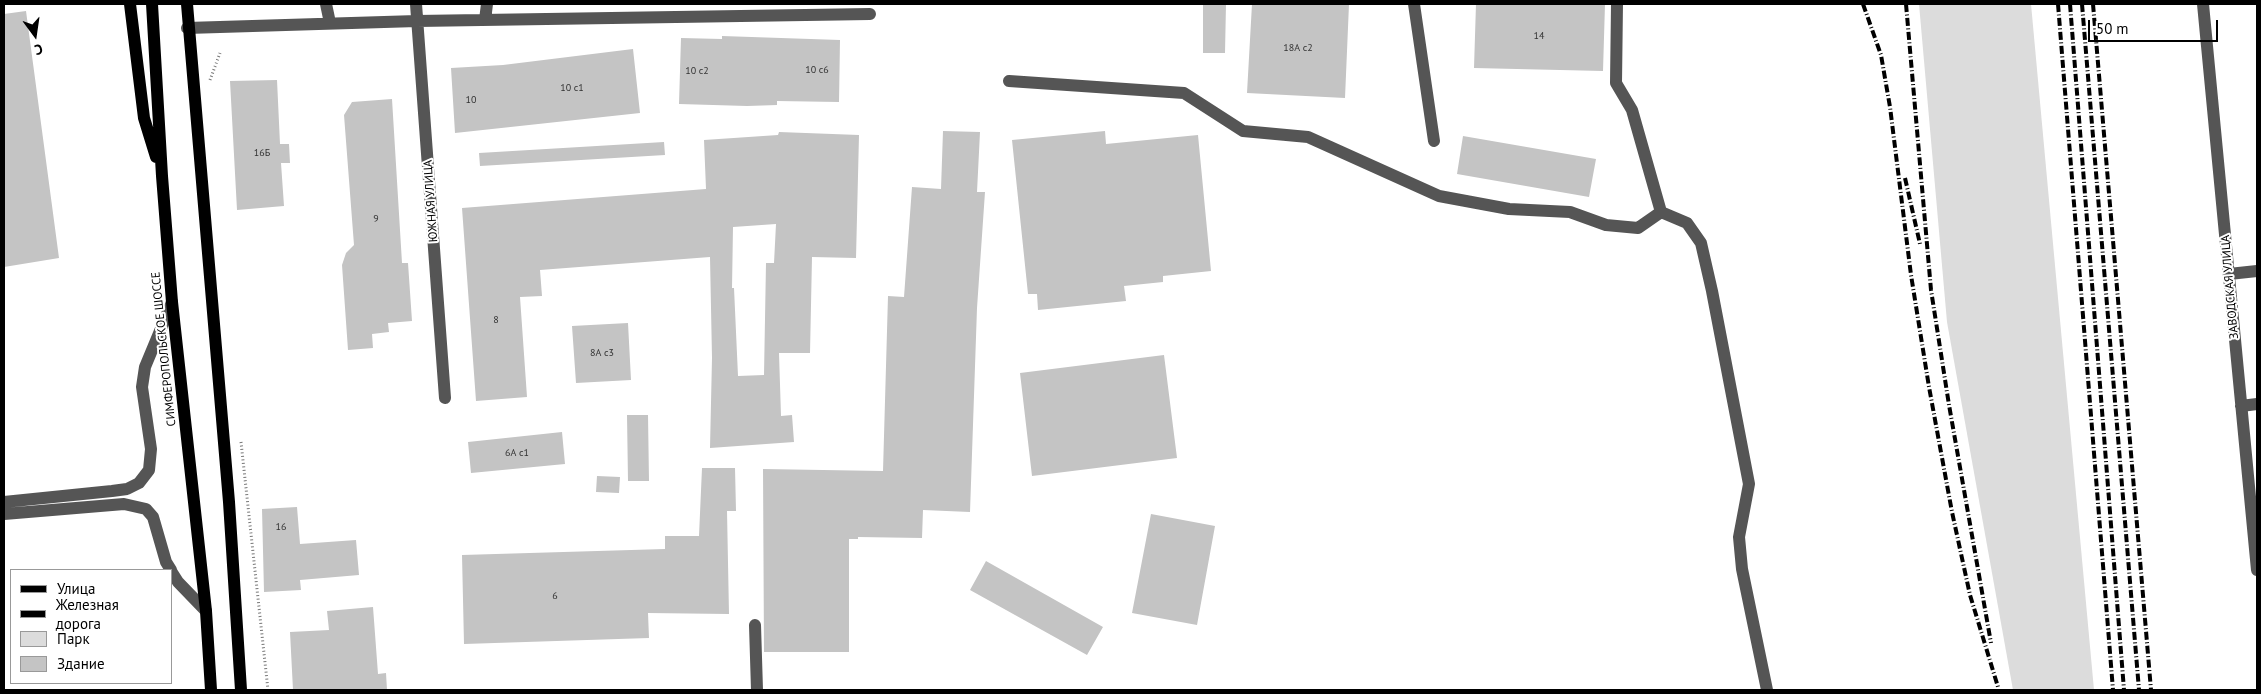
<!DOCTYPE html>
<meta charset="utf-8">
<style>
body{margin:0}
#map{position:relative;width:2261px;height:694px;overflow:hidden;background:#fff;font-family:"PT Sans",sans-serif}
canvas{display:block}
.frame{position:absolute;inset:0;border:5px solid #000;pointer-events:none}
.legend{position:absolute;left:10px;top:569px;width:162px;height:115px;box-sizing:border-box;background:#fff;border:1px solid #999;margin:0;padding:6px 9px;list-style:none;font-size:15px;color:#000}
.legend li{display:flex;align-items:center;gap:10px;height:25px}
.legend b{width:25px;border:1px solid #999}
.north{position:absolute;left:10px;top:10px;width:50px;height:50px;-webkit-text-stroke:4px #fff;paint-order:stroke;rotate:166deg;font-size:14px;font-weight:700;line-height:20px;text-align:center;color:#000}
.north::after{content:'';display:block;margin:auto;width:18px;height:22px;background:#000;clip-path:polygon(50% 0,100% 100%,50% 72%,0 100%)}
.scale{position:absolute;left:2088px;top:20px;width:130px;height:22px;box-sizing:border-box;border:2px solid #000;border-top:0;padding-left:6px;font-size:15px;line-height:18px;white-space:nowrap;color:#000;-webkit-text-stroke:4px #fff;paint-order:stroke}
</style>
<div id="map">
<canvas width="2261" height="694"></canvas>
<div class="frame"></div>
<ul class="legend">
<li><b style="height:6px;background:#000"></b>Улица</li>
<li><b style="height:6px;background:#000"></b>Железная дорога</li>
<li><b style="height:14px;background:#dcdcdc"></b>Парк</li>
<li><b style="height:14px;background:#c4c4c4"></b>Здание</li>
</ul>
<div class="north">С</div>
<div class="scale">50 m</div>
</div>
<script>
const ctx = document.querySelector('canvas').getContext('2d');
ctx.lineJoin = 'round';
function paint(path, color) { ctx.fillStyle = color; ctx.fill(path, 'evenodd'); }
const toPath = rows => new Path2D(rows.map(r => 'M' + r).join(''));
function strokePath(path, color, width, dash) { ctx.strokeStyle = color; ctx.lineWidth = width; ctx.lineCap = dash ? 'butt' : 'round'; ctx.setLineDash(dash || []); ctx.stroke(path); }
function drawText(font, color, halo, rows, align = 'center') {
  ctx.font = font + ' "PT Sans",sans-serif'; ctx.lineWidth = 4; ctx.setLineDash([]); ctx.textBaseline = 'middle'; ctx.strokeStyle = halo; ctx.fillStyle = color; for (const [text, x, y, turn = 0] of rows) {
    ctx.save(); ctx.translate(x, y); ctx.rotate((+turn || 0) * Math.PI / 180); ctx.textAlign = isNaN(turn) ? turn : align; if (halo) ctx.strokeText(text, 0, 0); ctx.fillText(text, 0, 0); ctx.restore();
  }
}
const green = toPath([
 [1919,4,2031,4,2094,690,2013,690,1947,322]
]);
const building = toPath([
 [1203,4,1226,4,1225,53,1203,53],
 [1252,4,1349,4,1345,98,1247,93],
 [1476,4,1605,4,1603,71,1474,68],
 [26,11,59,258,4,267,4,14],
 [722,36,840,40,839,102,777,101,777,105,747,106,679,104,681,38,722,39],
 [633,49,640,113,455,133,451,68,503,65],
 [277,80,280,144,289,144,290,163,281,163,284,206,237,210,230,81],
 [392,99,402,263,408,263,412,321,388,323,389,332,372,334,373,348,348,350,342,265,346,253,354,245,344,115,352,102],
 [943,131,980,132,977,192,985,192,977,308,970,512,923,510,922,538,858,537,858,539,849,539,849,652,764,652,763,469,883,471,888,296,904,297,912,187,941,189],
 [1105,131,1106,144,1198,135,1211,271,1163,276,1163,282,1124,286,1126,301,1038,310,1037,294,1028,294,1012,140],
 [779,132,859,135,856,258,812,257,810,353,779,353,781,416,792,415,794,442,710,448,712,358,710,257,540,270,542,296,520,297,527,397,476,401,462,208,706,189,704,140,778,135],
 [776,224,774,263,766,263,764,375,738,376,734,288,732,288,733,227],
 [1463,136,1596,159,1589,197,1457,174],
 [664,142,665,155,480,166,479,153],
 [628,323,631,380,576,383,572,326],
 [1164,355,1177,458,1032,476,1020,373],
 [627,415,648,415,649,481,628,481],
 [562,432,565,464,471,473,468,442],
 [702,468,735,468,736,511,727,511,729,614,648,613,649,638,464,644,462,555,665,549,665,536,699,536],
 [597,476,620,477,619,493,596,492],
 [297,507,300,544,356,540,359,575,300,580,301,590,264,592,262,509],
 [1151,514,1215,526,1197,625,1132,613],
 [986,561,1103,627,1087,655,970,590],
 [373,607,378,674,386,673,387,690,293,690,290,632,329,630,327,611]
]);
const path = toPath([
 [210,80,220,53],
 [241,442,268,690]
]);
const minor = toPath([
 [326,4,330,23],
 [416,4,445,398],
 [1414,4,1434,141],
 [1617,4,1616,83,1632,110,1661,212],
 [2203,4,2257,570],
 [485,20,487,4],
 [187,28,417,21,870,14],
 [1009,81,1184,93,1243,131,1308,137,1439,196,1509,209,1570,212,1606,225,1638,228,1661,212],
 [1661,212,1687,223,1701,243,1712,291,1749,484,1739,537,1742,569,1767,690],
 [2229,274,2257,271],
 [2241,406,2257,404],
 [4,502,112,491,127,489,139,483,149,470,151,449,142,387,145,367,172,302],
 [4,514,124,504,146,509,153,517,166,562,171,570],
 [171,571,178,582,206,611],
 [755,625,757,690]
]);
const major = toPath([
 [130,4,144,118,156,157],
 [152,4,162,176,172,302,206,611,211,690],
 [187,4,229,502,241,690]
]);
const rail = toPath([
 [1863,4,1881,55,1890,107,1911,275,1929,387,1952,512,1970,595,1998,687],
 [1906,4,1931,290,1949,405,1991,643],
 [2058,4,2113,690],
 [2070,4,2124,690],
 [2082,4,2139,690],
 [2093,4,2151,690],
 [1905,178,1920,244]
]);
const numberNames = [
 ["14",1539,36],
 ["18А с2",1298,48],
 ["10 с6",817,70],
 ["10 с2",697,71],
 ["10 с1",572,88],
 ["10",471,100],
 ["16Б",262,153],
 ["9",376,219],
 ["8",496,320],
 ["8А с3",602,353],
 ["6А с1",517,453],
 ["16",281,527],
 ["6",555,596]
];
const streetNames = [
 ["ЮЖНАЯ УЛИЦА",431,201,-94],
 ["ЗАВОДСКАЯ УЛИЦА",2230,287,-95],
 ["СИМФЕРОПОЛЬСКОЕ ШОССЕ",164,349,-96]
];
paint(green, '#dcdcdc');
paint(building, '#c4c4c4');
strokePath(path, '#777', 3, [1, 2.5]);
strokePath(minor, '#555', 12);
strokePath(major, '#000', 12);
strokePath(rail, '#000', 4, [8, 2.5, 1, 2.5]);
drawText('10px', '#313131', null, numberNames);
drawText('12px', '#000', '#fff', streetNames);
</script>
